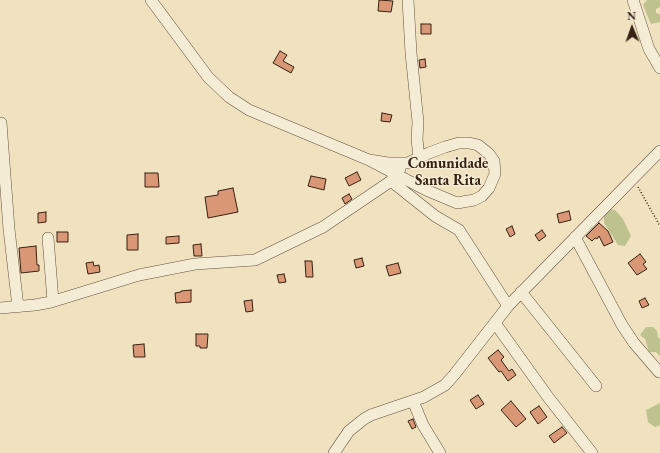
<!DOCTYPE html>
<style>
body{margin:0}
#map{position:relative;width:660px;height:453px;overflow:hidden;background:#f0e2bf;font-family:"EB Garamond",serif}
canvas{display:block}
.north{position:absolute;left:612px;top:8px;width:40px;height:40px;-webkit-text-stroke:3px #f5ecd5;paint-order:stroke;rotate:358deg;font-size:11px;font-weight:700;line-height:16px;text-align:center;color:#362114}
.north::after{content:'';display:block;margin:auto;width:14px;height:18px;background:#362114;clip-path:polygon(50% 0,100% 100%,50% 72%,0 100%)}
</style>
<div id="map">
<canvas width="660" height="453"></canvas>
<div class="north">N</div>
</div>
<script>
const ctx = document.querySelector('canvas').getContext('2d');
ctx.lineJoin = 'round';
function paint(path, color) { ctx.fillStyle = color; ctx.fill(path, 'evenodd'); }
const toPath = rows => new Path2D(rows.map(r => 'M' + r).join(''));
function strokePath(path, color, width, dash) { ctx.strokeStyle = color; ctx.lineWidth = width; ctx.lineCap = dash ? 'butt' : 'round'; ctx.setLineDash(dash || []); ctx.stroke(path); }
function drawText(font, color, halo, rows, align = 'center') {
  ctx.font = font + ' "EB Garamond",serif'; ctx.lineWidth = 3; ctx.setLineDash([]); ctx.textBaseline = 'middle'; ctx.strokeStyle = halo; ctx.fillStyle = color; for (const [text, x, y, turn = 0] of rows) {
    ctx.save(); ctx.translate(x, y); ctx.rotate((+turn || 0) * Math.PI / 180); ctx.textAlign = isNaN(turn) ? turn : align; if (halo) ctx.strokeText(text, 0, 0); ctx.fillText(text, 0, 0); ctx.restore();
  }
}
const green = toPath([
 [647,0,660,0,660,7,656,9,656,13,660,14,660,22,651,24,643,5],
 [609,209,615,210,623,219,631,236,625,246,618,245,604,223,604,215],
 [646,327,653,327,657,331,658,337,660,339,660,356,656,352,649,352,645,339,640,335],
 [660,403,660,425,655,427,648,422,646,410]
]);
const building = toPath([
 [379,0,393,1,391,12,378,11,379,0],
 [421,24,431,24,431,34,421,34,421,24],
 [280,51,287,55,283,61,294,67,291,73,273,63,280,51],
 [425,59,426,67,420,68,419,60,425,59],
 [382,113,392,115,390,122,381,121,382,113],
 [357,172,361,180,349,186,345,178,357,172],
 [145,173,158,173,159,187,145,187,145,173],
 [311,176,326,179,324,190,308,186,311,176],
 [233,188,238,212,208,218,205,197,218,195,218,191,233,188],
 [349,194,352,199,345,204,342,198,349,194],
 [569,211,571,220,559,223,557,214,569,211],
 [46,212,46,222,38,223,38,213,46,212],
 [599,223,608,231,613,242,604,246,599,236,597,239,595,238,592,241,586,236,599,223],
 [512,226,515,234,510,237,506,229,512,226],
 [542,230,546,236,539,241,535,235,542,230],
 [57,232,68,232,68,242,57,242,57,232],
 [138,234,138,250,127,250,127,235,138,234],
 [179,236,179,243,166,244,166,237,179,236],
 [201,244,202,256,194,256,193,245,201,244],
 [36,246,37,265,39,265,39,271,21,273,19,248,36,246],
 [640,254,646,262,643,264,647,269,637,275,628,263,640,254],
 [362,258,364,266,356,268,354,260,362,258],
 [305,261,312,261,313,277,306,277,305,261],
 [93,262,94,266,99,265,100,272,88,274,86,263,93,262],
 [398,263,401,273,389,276,386,266,398,263],
 [284,274,286,282,279,283,277,275,284,274],
 [191,290,191,302,176,303,175,293,181,292,181,291,191,290],
 [645,298,649,305,642,308,639,301,645,298],
 [252,300,253,311,246,312,244,301,252,300],
 [196,334,208,334,207,348,200,348,200,346,196,346,196,334],
 [144,344,145,357,134,357,133,345,144,344],
 [498,350,504,357,501,360,509,371,512,369,516,375,508,381,501,371,499,372,488,358,498,350],
 [478,395,484,404,476,409,470,400,478,395],
 [511,401,526,419,516,427,501,410,511,401],
 [539,406,547,417,538,424,530,412,539,406],
 [413,419,416,427,412,429,408,421,413,419],
 [562,427,567,433,554,443,549,436,562,427]
]);
const path = toPath([
 [638,187,660,226]
]);
const minor = toPath([
 [151,0,208,77,229,97,249,110,369,160,426,190,457,203,474,200,482,196,489,188,495,174,494,161,489,154,478,145,469,143,459,143,445,147,429,153,408,163,388,163,369,160],
 [408,0,411,53,418,122,417,139,419,158],
 [633,0,649,49,660,68],
 [1,123,9,229,18,307],
 [391,181,435,216,459,230,508,306],
 [575,237,622,325,634,343,659,372],
 [48,238,53,301],
 [521,292,596,386],
 [0,308,35,305,51,302,139,275,195,264,255,260,323,227,391,181,400,169],
 [495,323,548,397,592,453],
 [413,401,423,425,440,453],
 [334,453,349,431,364,419,371,415,424,397,445,385,454,375,508,306,660,151]
]);
const quarterNames = [
 ["Comunidade",448,164],
 ["Santa Rita",448,181]
];
paint(green, '#bec28e');
paint(building, '#d99775');
strokePath(building, '#362114', 1);
strokePath(minor, '#64513f', 12);
strokePath(path, '#362114', 1.5, [1, 2]);
strokePath(minor, '#f5ecd5', 11);
drawText('bold 15px', '#362114', '#f5ecd5', quarterNames);
</script>
